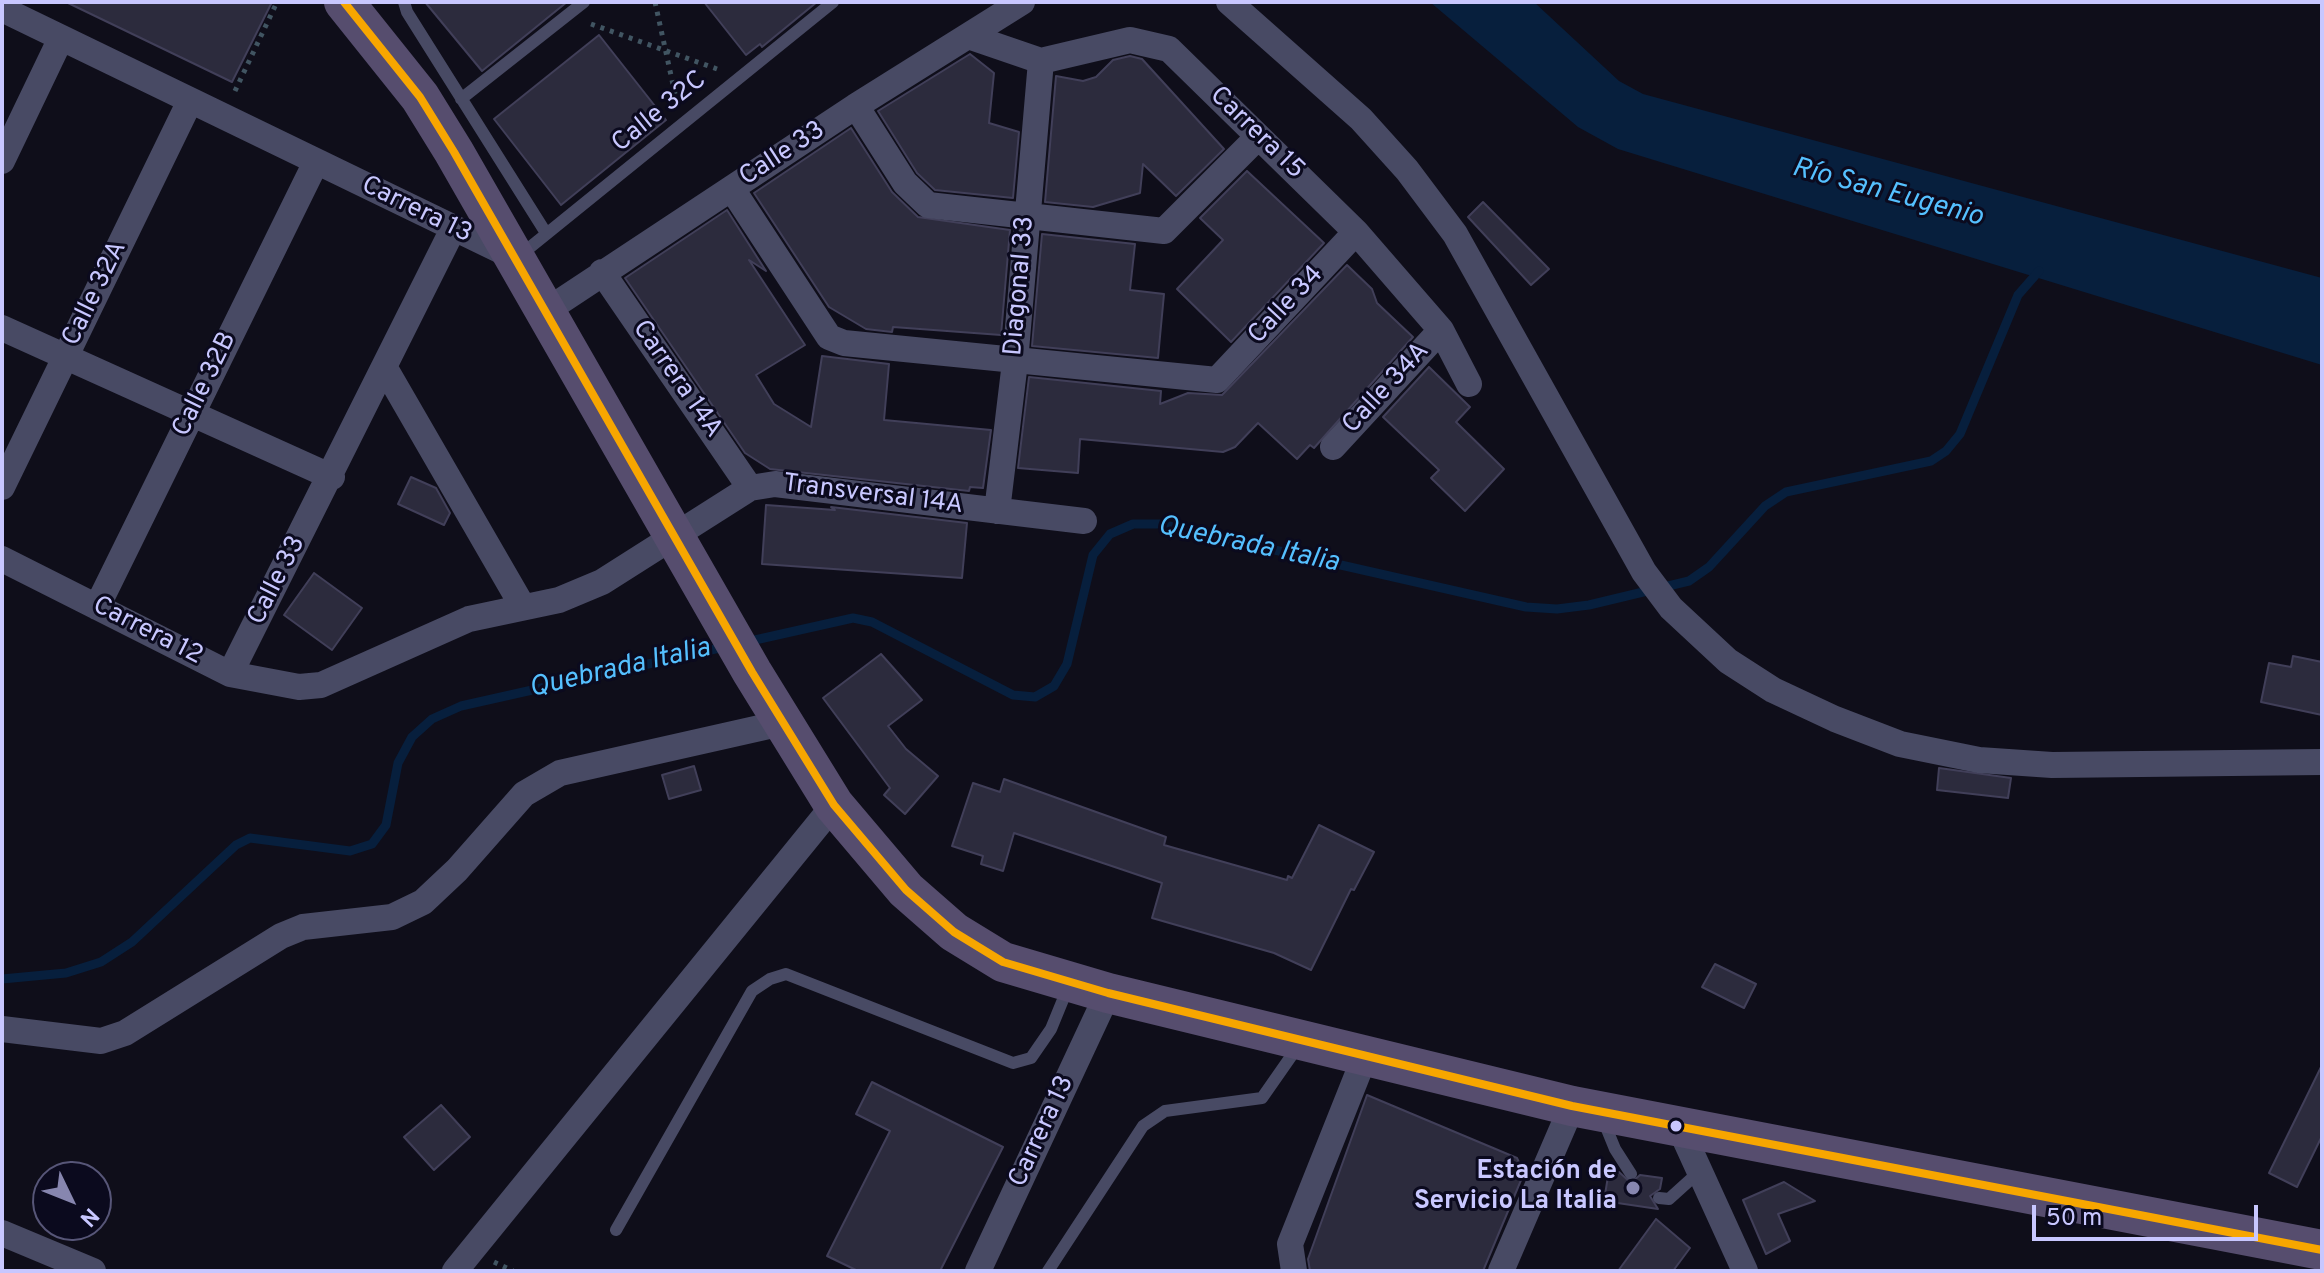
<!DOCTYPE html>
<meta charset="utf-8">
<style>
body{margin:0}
#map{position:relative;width:2324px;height:1273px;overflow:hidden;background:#0f0e1a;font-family:Overpass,sans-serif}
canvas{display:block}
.frame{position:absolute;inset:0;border:4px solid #c8c7ff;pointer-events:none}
.north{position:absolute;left:32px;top:1161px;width:80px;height:80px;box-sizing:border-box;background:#0b0a1e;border:2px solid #575678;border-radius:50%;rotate:133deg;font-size:22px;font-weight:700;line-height:32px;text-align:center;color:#c8c7ff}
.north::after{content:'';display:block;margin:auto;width:28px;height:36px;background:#8786af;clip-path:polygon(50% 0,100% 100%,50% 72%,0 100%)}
.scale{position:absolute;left:2032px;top:1205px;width:226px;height:36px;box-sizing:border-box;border:4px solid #c8c7ff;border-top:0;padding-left:10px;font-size:24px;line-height:28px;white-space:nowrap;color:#c8c7ff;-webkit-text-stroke:6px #0b0a1e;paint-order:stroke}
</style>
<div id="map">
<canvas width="2324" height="1273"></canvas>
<div class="frame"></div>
<div class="north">N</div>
<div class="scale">50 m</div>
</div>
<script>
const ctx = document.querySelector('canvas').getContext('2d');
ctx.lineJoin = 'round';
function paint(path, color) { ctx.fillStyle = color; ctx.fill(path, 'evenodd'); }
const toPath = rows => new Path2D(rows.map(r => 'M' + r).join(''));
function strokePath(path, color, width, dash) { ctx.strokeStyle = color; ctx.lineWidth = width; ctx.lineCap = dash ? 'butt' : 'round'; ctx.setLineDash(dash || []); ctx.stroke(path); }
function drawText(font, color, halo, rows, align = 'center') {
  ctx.font = font + ' Overpass,sans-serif'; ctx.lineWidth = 6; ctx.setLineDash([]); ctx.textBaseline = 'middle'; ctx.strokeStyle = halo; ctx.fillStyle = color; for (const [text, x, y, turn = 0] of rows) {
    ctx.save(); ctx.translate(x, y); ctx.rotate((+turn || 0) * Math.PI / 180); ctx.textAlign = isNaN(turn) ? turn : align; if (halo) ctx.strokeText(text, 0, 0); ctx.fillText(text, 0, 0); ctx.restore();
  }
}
const water = toPath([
 [1430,2,1534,2,1619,81,1643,94,2322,278,2322,365,1618,149,1578,127]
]);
const stream = toPath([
 [746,642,853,618,872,622,1013,695,1035,697,1054,686,1067,664,1093,555,1110,534,1133,524,1160,524,1526,607,1557,609,1589,605,1689,581,1709,567,1765,506,1786,492,1931,461,1946,451,1960,434,2018,295,2039,271],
 [2,979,66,973,101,962,132,942,236,845,250,838,350,851,372,844,386,825,398,763,412,737,432,719,461,706,724,647]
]);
const building = toPath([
 [66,2,272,2,232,82,66,2],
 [425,2,567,2,482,71,425,2],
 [704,2,817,2,762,47,760,44,746,55,704,2],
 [599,35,666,120,561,205,494,119,599,35],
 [970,54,994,73,989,123,1019,132,1013,198,935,190,917,173,878,111,970,54],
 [1130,56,1142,59,1224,149,1176,196,1143,164,1140,193,1093,207,1045,202,1056,76,1083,81,1096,77,1113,60,1130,56],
 [851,128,892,192,918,217,1010,230,1001,335,893,327,892,332,866,329,829,307,754,193,851,128],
 [1247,171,1324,243,1231,342,1177,289,1223,240,1200,218,1247,171],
 [1483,202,1549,269,1531,285,1468,217,1483,202],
 [727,210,766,271,749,260,805,345,756,375,774,404,811,427,822,356,889,364,884,420,991,430,983,488,970,487,969,491,770,469,745,453,625,278,727,210],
 [1042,234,1135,244,1130,290,1164,294,1158,358,1032,346,1042,234],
 [1347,265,1372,289,1377,303,1413,337,1314,448,1310,445,1297,459,1258,423,1235,447,1223,452,1080,439,1078,473,1018,468,1029,377,1161,391,1160,404,1188,393,1222,395,1347,265],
 [1429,367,1470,407,1456,422,1504,469,1465,511,1431,478,1439,470,1383,417,1429,367],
 [411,477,436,488,450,513,444,525,398,504,411,477],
 [766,505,835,510,831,507,967,523,962,578,762,564,766,505],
 [314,573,362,608,332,650,284,615,314,573],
 [881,654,922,700,888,726,906,749,938,776,905,814,884,795,890,788,823,698,881,654],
 [2293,656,2322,662,2322,715,2261,702,2269,663,2291,667,2293,656],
 [694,766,701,790,669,799,662,775,694,766],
 [1939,768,2011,778,2008,798,1937,790,1939,768],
 [1004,779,1166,837,1164,845,1287,880,1288,876,1292,878,1319,825,1374,852,1354,890,1351,889,1311,970,1274,953,1152,918,1162,883,1014,833,1003,871,981,864,983,856,952,846,973,783,1000,792,1004,779],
 [1715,964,1756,984,1744,1008,1702,987,1715,964],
 [2322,1065,2322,1136,2297,1187,2269,1173,2322,1065],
 [872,1082,1003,1147,940,1271,858,1271,827,1256,890,1131,856,1114,872,1082],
 [1367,1095,1517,1158,1524,1173,1483,1271,1310,1271,1308,1259,1367,1095],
 [441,1105,470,1137,434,1170,404,1137,441,1105],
 [1609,1170,1619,1172,1631,1183,1640,1175,1662,1178,1660,1189,1650,1196,1658,1209,1604,1201,1609,1170],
 [1784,1182,1815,1201,1778,1214,1790,1241,1766,1254,1743,1200,1784,1182],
 [1656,1219,1690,1248,1673,1271,1618,1271,1656,1219]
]);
const path = toPath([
 [655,2,677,103],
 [591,24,717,69],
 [235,91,277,2],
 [494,1262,513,1271]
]);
const service = toPath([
 [404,2,407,12,546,233],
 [461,99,584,2],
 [518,257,833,2],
 [1604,1122,1615,1149,1631,1174],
 [1659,1198,1669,1199,1700,1171],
 [616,1230,752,991,770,979,786,974,1013,1063,1031,1058,1051,1029,1069,985],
 [1048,1271,1143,1126,1165,1111,1262,1098,1299,1045]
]);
const minor = toPath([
 [1229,2,1361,119,1407,170,1455,234,1644,572,1671,608,1728,661,1773,690,1835,719,1900,744,1979,760,2052,765,2322,762],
 [2,9,514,257],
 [968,36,1041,61,1130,40,1169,49,1356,232,1441,330,1469,384],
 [856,106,905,183,928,205,1164,231,1258,137],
 [2,161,61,38],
 [732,189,829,337,844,343,1217,380,1356,232],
 [602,272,750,488],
 [546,311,856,106,1022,2],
 [2,328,332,477],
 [386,370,523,607],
 [1333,447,1441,330],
 [2,487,190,101],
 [997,511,1015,362,1041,61],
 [2,559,230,674,299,687,321,685,469,619,559,600,602,582,750,488,775,484,1084,521],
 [97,607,316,162],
 [230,674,453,229],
 [2,1029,101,1041,125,1033,281,936,303,927,392,917,423,902,457,870,524,794,560,773,782,723],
 [1679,1126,1745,1271],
 [2,1233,93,1271],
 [455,1271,834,805],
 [978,1271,1108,993],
 [1294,1271,1290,1244,1365,1056],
 [1501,1271,1572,1106]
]);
const primary = toPath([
 [344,2,420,97,454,152,752,672,834,805,906,890,954,932,1003,962,1108,993,1572,1106,2322,1250]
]);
const bus1 = toPath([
 [344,2,420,97,454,152,752,672,834,805,906,890,954,932,1003,962,1108,993,1572,1106,2322,1250]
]);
const markers = [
 [1676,1126,7,"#c8c7ff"],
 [1633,1188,8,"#8786af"]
];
const streetNames = [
 ["Calle 32C",660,113,-39],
 ["Carrera 15",1256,134,44],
 ["Calle 33",783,155,-33],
 ["Carrera 13",416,211,26],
 ["Diagonal 33",1021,286,-85],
 ["Calle 32A",96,294,-64],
 ["Calle 34",1287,306,-47],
 ["Carrera 14A",676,380,55],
 ["Calle 32B",206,385,-64],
 ["Calle 34A",1387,389,-47],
 ["Transversal 14A",873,496,7],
 ["Calle 33",278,581,-63],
 ["Carrera 12",147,632,27],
 ["Carrera 13",1043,1132,-65]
];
const poiNames = [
 ["Estación de",1617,1173],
 ["Servicio La Italia",1617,1203]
];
const waterNames = [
 ["Río San Eugenio",1887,194,15],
 ["Quebrada Italia",1248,546,12],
 ["Quebrada Italia",620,670,-13]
];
paint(water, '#071f3d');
strokePath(stream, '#071f3d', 9);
paint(building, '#2c2b3d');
strokePath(building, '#413f59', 2);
strokePath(path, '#415562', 5, [4, 6]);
strokePath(service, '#484a64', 12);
strokePath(minor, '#484a64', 26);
strokePath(primary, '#564d6e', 40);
strokePath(bus1, '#f7a600', 8);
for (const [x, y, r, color] of markers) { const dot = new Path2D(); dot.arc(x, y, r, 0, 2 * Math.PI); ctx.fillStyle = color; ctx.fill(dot); strokePath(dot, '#0b0a1e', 3); }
drawText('26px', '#c8c7ff', '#0b0a1e', streetNames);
drawText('bold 26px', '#c8c7ff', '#0b0a1e', poiNames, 'right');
drawText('italic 28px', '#55c0ff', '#0b0a1e', waterNames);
</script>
